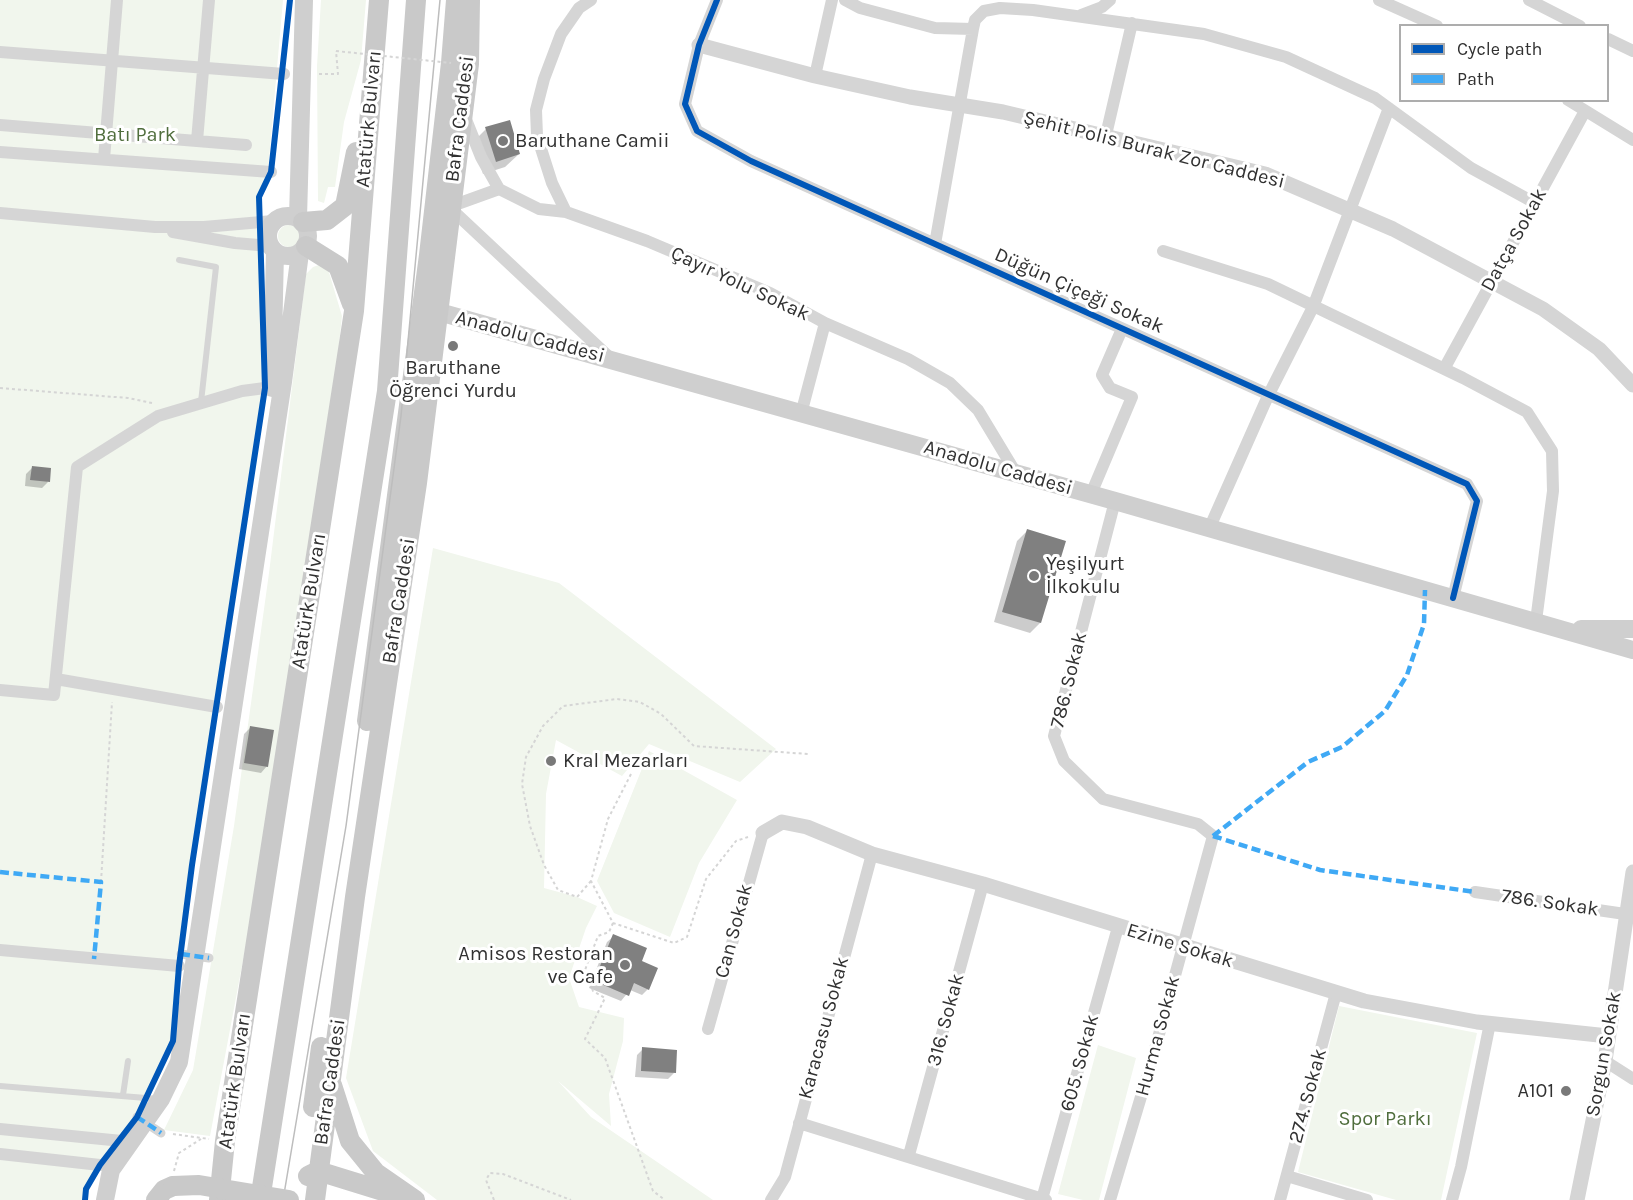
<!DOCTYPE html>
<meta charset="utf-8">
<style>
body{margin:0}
#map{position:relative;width:1633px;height:1200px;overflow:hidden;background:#fff;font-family:Karla,sans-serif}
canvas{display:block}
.legend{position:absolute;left:1399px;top:24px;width:210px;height:78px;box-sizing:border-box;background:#fff;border:2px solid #adadad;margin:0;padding:8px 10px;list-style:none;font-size:18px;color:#313131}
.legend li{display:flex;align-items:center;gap:12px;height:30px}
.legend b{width:30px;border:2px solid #adadad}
</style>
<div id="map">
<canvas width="1633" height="1200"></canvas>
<ul class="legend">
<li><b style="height:8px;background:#0057b8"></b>Cycle path</li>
<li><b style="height:8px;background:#3fa9f5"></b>Path</li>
</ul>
</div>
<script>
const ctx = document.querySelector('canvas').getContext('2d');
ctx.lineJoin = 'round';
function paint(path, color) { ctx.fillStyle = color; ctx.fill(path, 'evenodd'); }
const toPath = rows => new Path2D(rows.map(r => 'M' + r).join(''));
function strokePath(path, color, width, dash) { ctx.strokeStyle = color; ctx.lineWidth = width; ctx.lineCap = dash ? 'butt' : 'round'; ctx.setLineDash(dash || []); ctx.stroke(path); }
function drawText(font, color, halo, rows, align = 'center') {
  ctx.font = font + ' Karla,sans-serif'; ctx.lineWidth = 6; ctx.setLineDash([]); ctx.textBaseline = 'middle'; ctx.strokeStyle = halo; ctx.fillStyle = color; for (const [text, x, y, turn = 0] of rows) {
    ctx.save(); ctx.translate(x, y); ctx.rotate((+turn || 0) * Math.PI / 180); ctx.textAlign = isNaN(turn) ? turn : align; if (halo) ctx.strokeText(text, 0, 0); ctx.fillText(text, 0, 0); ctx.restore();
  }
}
const green = toPath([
 [0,0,283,0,267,182,259,197,265,388,192,865,173,1041,137,1117,100,1165,86,1189,85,1200,0,1200],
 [321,0,366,0,361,60,344,122,335,187,328,187,324,203,318,201,317,66],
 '278 236a11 11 0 1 1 22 0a11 11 0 1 1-22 0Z',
 [322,264,328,269,342,316,313,588,210,1136,164,1130,193,1070,234,826,269,573,306,274,313,267],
 [433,548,559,583,776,749,740,782,649,744,622,776,556,740,546,794,544,888,577,897,597,906,586,928,569,978,579,1007,624,1018,623,1041,609,1094,611,1126,558,1081,591,1117,713,1200,437,1200,373,1151,346,1078],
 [649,751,737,800,699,863,670,937,614,913,597,881],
 [1339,1006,1477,1033,1441,1200,1396,1200,1298,1172],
 [1098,1045,1136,1058,1099,1200,1083,1200,1058,1194]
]);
const shadow = toPath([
 [486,129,519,154,505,167,483,174,473,142],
 [32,468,48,482,42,488,25,486,26,474],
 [1027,531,1040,623,1030,633,994,622,1017,541],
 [250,728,267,766,261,773,239,769,244,734],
 [614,936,640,962,648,989,642,995,630,990,621,1001,589,988,607,942],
 [643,1049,674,1073,668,1079,635,1077,637,1055]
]);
const building = toPath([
 [510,120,520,154,496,162,485,127],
 [32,466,51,468,50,482,30,480],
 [1027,529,1066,541,1041,623,1002,612],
 [250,726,274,730,268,767,244,763],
 [613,934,647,948,642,961,658,968,649,990,634,983,629,996,594,981],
 [642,1047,677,1050,676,1073,641,1071]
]);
const path = toPath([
 [319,74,338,74,336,51],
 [0,388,128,398,152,403],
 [631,774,608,819,591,881,613,923,674,943,687,937,706,879,736,841,748,837],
 [591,881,577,897,558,890,544,865,530,826,522,784,526,757,543,726,563,706,617,699,640,702,661,714,694,746,808,754],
 [101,882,112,702],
 [613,923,609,932,598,936,585,970,593,991,605,998,585,1039,605,1058,653,1191,665,1200],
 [173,1134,209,1139],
 [174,1171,179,1153,201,1139],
 [494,1200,486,1180,490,1173,503,1174,571,1200]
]);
const service = toPath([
 [179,260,216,267,201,402],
 [0,1086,158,1099],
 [123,1095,128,1061]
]);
const pedestrian = toPath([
 [181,954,209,958],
 [137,1117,161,1133]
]);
const minor = toPath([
 [717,0,699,45,685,104,697,131,751,161,1467,484,1477,501,1453,598],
 [845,0,860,8,935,28,973,29,975,20,984,11,1000,8,1033,10,1204,34,1286,57,1375,98,1471,168,1535,203],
 [1379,0,1437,26],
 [1529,0,1580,26],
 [1081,15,1102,7,1110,0],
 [1608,39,1633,51],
 [0,52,284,74],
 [815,76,832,0],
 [1568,100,1633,140],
 [465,117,481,157,499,189,539,209,566,212,647,241,770,293,825,323,908,359,950,383,978,410,1016,473],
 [0,125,246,145],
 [1106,135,1132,23],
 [197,141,209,0],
 [0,152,271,172],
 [104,159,117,0],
 [449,207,609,357],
 [449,207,499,189],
 [566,212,552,183,537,136,536,110,544,79,561,34,579,8,591,0],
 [0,213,155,227,204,227,273,221],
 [173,232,235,243,270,246],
 [935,244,973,29],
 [1163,251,1268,284,1463,378,1527,412,1552,451,1553,491,1536,621],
 [1444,369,1585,111],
 [801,414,825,323],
 [1091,494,1132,397,1110,388,1102,375,1122,329],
 [1209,529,1268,396,1313,307,1389,108],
 [56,679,217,707],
 [0,690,54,695,77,467,158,416,242,391,265,388],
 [1475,892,1625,914,1632,907],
 [0,950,179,966],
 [708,1029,763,833],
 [1605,1061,1633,1079],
 [799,1123,1046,1200],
 [0,1129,132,1142],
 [0,1154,100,1165],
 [909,1155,983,884],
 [1287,1176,1367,1200],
 [1042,1199,1118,927],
 [771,1200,785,1177,872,854],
 [1110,1200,1152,1060,1213,836,1198,824,1103,799,1064,761,1054,736,1115,501],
 [1280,1200,1336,993],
 [1452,1200,1461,1167,1490,1023]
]);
const tertiary = toPath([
 [699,45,815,76,910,97,1003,112,1265,174,1393,229,1543,309,1599,349,1633,385],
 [763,833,782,822,807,827,872,854,983,884,1364,1001,1477,1022,1608,1036],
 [1577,1200,1605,1061,1633,872]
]);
const secondary = toPath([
 '268 236a20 20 0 1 1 40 0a20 20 0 1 1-40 0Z',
 [298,218,304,0],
 [439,312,1115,501,1633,650],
 [272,388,275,251],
 [1581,629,1633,629],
 [105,1200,111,1170,161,1099,179,1062,283,382,300,253]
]);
const primary = toPath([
 [303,222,327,220,345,206,356,152],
 [306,246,338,266,352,304],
 [367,721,429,255,451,63,456,0],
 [332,1085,350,1141,376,1173,415,1200],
 [313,1107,321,1047],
 [308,1176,318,1171,399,1196],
 [156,1200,164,1190,173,1186],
 [219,1200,225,1141,354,311,379,0],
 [260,1200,387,391,416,0],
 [315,1200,355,897,417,483,469,64,470,0]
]);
const tram = toPath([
 [283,1200,346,826,401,416,440,0]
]);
const pathBridge = toPath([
 [336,51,451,63]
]);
const primaryBridge = toPath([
 [173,1186,199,1185,289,1200]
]);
const quiet = toPath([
 [1213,836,1308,762,1342,747,1385,711,1407,675,1424,624,1425,590],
 [1213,836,1320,870,1475,892],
 [0,872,101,882,94,959],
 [181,954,209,958],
 [137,1117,161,1133]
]);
const cycleway = toPath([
 [717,0,699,45,685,104,697,131,751,161,1467,484,1477,501,1453,598],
 [85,1200,86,1189,100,1165,137,1117,173,1041,179,966,192,865,265,388,259,197,271,172,290,0]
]);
const markers = [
 [503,141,6,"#797979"],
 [453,346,6,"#797979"],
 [1034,576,6,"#797979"],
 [551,761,6,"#797979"],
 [625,965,6,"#797979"],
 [1566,1091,6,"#797979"]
];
const streetNames = [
 ["Atatürk Bulvarı",369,119,-85],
 ["Bafra Caddesi",460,119,-83],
 ["Şehit Polis Burak Zor Caddesi",1154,150,14],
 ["Datça Sokak",1514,240,-61],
 ["Çayır Yolu Sokak",740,284,25],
 ["Düğün Çiçeği Sokak",1079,291,24],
 ["Anadolu Caddesi",530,337,15],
 ["Anadolu Caddesi",998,468,16],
 ["Atatürk Bulvarı",309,601,-81],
 ["Bafra Caddesi",399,601,-81],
 ["786. Sokak",1069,680,-76],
 ["786. Sokak",1550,903,8],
 ["Can Sokak",734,931,-75],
 ["Ezine Sokak",1180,946,17],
 ["316. Sokak",946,1020,-75],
 ["Karacasu Sokak",824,1028,-75],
 ["Hurma Sokak",1158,1036,-75],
 ["Sorgun Sokak",1604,1054,-80],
 ["605. Sokak",1080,1063,-75],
 ["Atatürk Bulvarı",235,1081,-82],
 ["Bafra Caddesi",330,1082,-82],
 ["274. Sokak",1308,1096,-75]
];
const parkNames = [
 ["Batı Park",135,135],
 ["Spor Parkı",1385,1119]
];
const poiNames = [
 ["Baruthane Camii",515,141],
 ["Baruthane",453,368,"center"],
 ["Öğrenci Yurdu",453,391,"center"],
 ["Yeşilyurt",1046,564],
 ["İlkokulu",1046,587],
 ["Kral Mezarları",563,761],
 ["Amisos Restoran",613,954,"right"],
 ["ve Cafe",613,977,"right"],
 ["A101",1554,1091,"right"]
];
paint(green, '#f1f6ed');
paint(shadow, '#0003');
paint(building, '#808080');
strokePath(path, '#d5d5d5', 2, [3, 3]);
strokePath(service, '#d5d5d5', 6);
strokePath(pedestrian, '#d5d5d5', 9);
strokePath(minor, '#d5d5d5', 12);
strokePath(tertiary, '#d5d5d5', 15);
strokePath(secondary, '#cfcfcf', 18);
strokePath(primary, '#c9c9c9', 20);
strokePath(tram, '#bdbdbd', 1.5);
strokePath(pathBridge, '#d5d5d5', 2, [3, 3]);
strokePath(primaryBridge, '#c9c9c9', 20);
strokePath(quiet, '#3fa9f5', 4.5, [9, 4.5]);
strokePath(cycleway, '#0057b8', 6);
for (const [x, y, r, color] of markers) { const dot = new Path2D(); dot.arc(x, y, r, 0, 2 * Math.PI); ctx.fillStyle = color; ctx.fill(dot); strokePath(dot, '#fff', 2); }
drawText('20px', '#313131', '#fff', streetNames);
drawText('20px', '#506e3d', '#fff', parkNames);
drawText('20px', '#313131', '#fff', poiNames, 'left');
</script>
